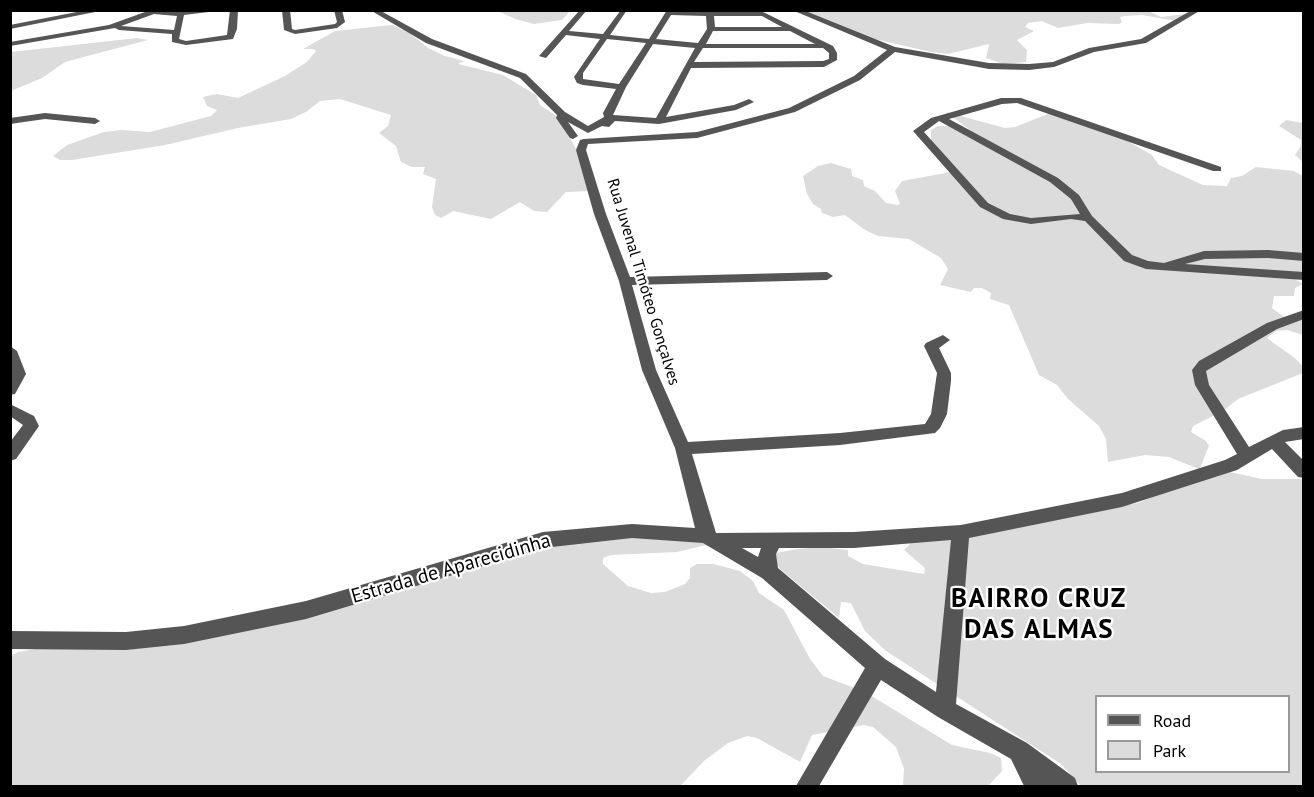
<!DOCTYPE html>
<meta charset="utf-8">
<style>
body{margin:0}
#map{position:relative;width:1314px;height:797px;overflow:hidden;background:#fff;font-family:"PT Sans",sans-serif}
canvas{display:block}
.frame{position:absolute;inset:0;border:12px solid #000;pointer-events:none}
.legend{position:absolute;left:1095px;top:695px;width:195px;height:78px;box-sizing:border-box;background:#fff;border:2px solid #999;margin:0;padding:8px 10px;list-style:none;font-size:18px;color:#000}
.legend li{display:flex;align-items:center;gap:12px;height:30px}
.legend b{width:30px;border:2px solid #999}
</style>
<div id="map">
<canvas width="1314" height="797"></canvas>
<div class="frame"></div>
<ul class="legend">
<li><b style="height:8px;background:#555"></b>Road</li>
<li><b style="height:16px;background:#dcdcdc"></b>Park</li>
</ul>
</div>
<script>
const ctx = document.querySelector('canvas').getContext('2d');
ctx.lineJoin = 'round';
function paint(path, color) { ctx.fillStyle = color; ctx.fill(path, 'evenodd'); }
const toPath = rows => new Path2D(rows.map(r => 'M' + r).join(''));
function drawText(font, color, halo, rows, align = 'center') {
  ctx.font = font + ' "PT Sans",sans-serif'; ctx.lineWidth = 4.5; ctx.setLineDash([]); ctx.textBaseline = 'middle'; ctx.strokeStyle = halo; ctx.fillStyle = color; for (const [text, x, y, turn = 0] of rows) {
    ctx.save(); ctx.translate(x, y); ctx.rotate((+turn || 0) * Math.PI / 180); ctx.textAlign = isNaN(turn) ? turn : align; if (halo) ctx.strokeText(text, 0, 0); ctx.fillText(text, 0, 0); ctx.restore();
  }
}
const green = toPath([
 [1146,10,1161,17,1185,14,1176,21,1142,15,1125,16,1120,17,1122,22,1119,24,1087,23,1058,28,1042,21,1028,23,1025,27,1034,31,1017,40,1027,50,1026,62,1003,64,986,58,989,44,948,54,931,52,866,37,797,11],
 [498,11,570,10,570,11,562,20,534,24,515,19],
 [392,25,408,32,428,48,445,56,464,61,458,64,503,75,536,95,540,105,555,115,567,132,584,164,589,191,566,192,547,212,534,211,520,202,491,219,453,211,441,218,435,215,432,207,436,179,423,174,425,167,412,167,401,162,396,146,379,133,388,126,391,115,340,99,320,101,306,112,291,119,238,128,165,145,72,160,60,160,53,156,67,145,104,132,121,130,150,132,211,116,217,110,207,106,203,97,217,94,238,98,285,76,307,62,316,51,314,49,303,49,335,31],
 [137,38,148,40,65,62,42,78,11,91,11,52],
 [946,112,1005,128,1015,127,1053,112,1124,139,1152,155,1159,165,1203,185,1227,186,1231,178,1242,176,1256,167,1294,171,1303,176,1303,279,1295,279,1303,284,1295,288,1294,296,1274,296,1272,308,1288,320,1303,320,1303,335,1287,330,1276,331,1267,338,1296,359,1303,367,1303,373,1238,399,1223,411,1193,426,1191,432,1206,441,1209,446,1200,468,1216,469,1262,479,1303,479,1303,786,1081,786,1061,764,886,651,865,631,851,603,841,602,839,618,780,569,773,558,776,553,798,549,822,547,848,550,848,556,863,564,924,574,925,568,904,550,913,541,1138,503,1187,483,1199,469,1169,457,1145,455,1108,462,1106,439,1099,426,1068,399,1057,385,1039,375,1009,305,990,299,991,293,982,288,974,288,971,292,940,285,948,269,941,258,909,239,878,236,865,230,845,215,833,217,822,213,821,209,813,204,807,194,803,176,818,166,831,163,851,169,852,176,863,180,864,186,875,191,886,203,897,205,900,204,895,191,902,181,951,172,931,142,931,130,938,126,949,126,978,136],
 [1096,696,1288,696,1288,772,1096,772],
 [1286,120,1303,123,1303,162,1295,155,1301,146,1301,140,1279,126],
 [671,528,711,544,677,552,611,555,603,558,603,564,628,586,651,593,665,592,685,584,690,578,690,568,697,564,713,564,740,571,753,581,759,593,784,610,810,659,823,676,865,692,952,745,990,753,1001,758,1002,771,988,786,903,786,904,769,896,747,873,727,864,725,812,735,800,762,757,738,747,736,728,743,704,761,680,786,11,786,11,656,18,652,53,646,154,643,512,547]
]);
const minor = toPath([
 [10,10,19,10,10,13,10,10],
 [87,10,105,10,10,29,10,25,87,10],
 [141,10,225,10,184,15,179,39,186,41,227,35,230,10,238,10,237,29,233,39,186,45,172,42,172,34,119,30,115,28,10,46,10,42,109,25,145,12,141,10],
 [154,14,177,16,174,30,121,26,154,14],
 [282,10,290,10,292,29,295,30,335,24,337,22,334,10,342,10,345,22,337,28,295,34,284,30,282,10],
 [370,10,379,10,432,39,526,74,565,112,588,126,604,117,603,113,616,89,583,85,577,83,574,77,600,39,566,35,546,58,539,56,580,10,587,10,569,31,603,34,621,10,627,10,610,35,649,39,667,10,763,12,833,46,837,53,837,60,824,67,691,68,666,117,734,105,749,99,754,102,736,110,659,124,615,121,609,127,602,126,588,133,568,122,578,136,573,139,570,138,556,118,557,115,520,78,426,43,370,10],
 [671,15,706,16,707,29,698,43,656,39,671,15],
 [714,16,762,16,782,27,715,27,714,16],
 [713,31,790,31,815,44,706,44,713,31],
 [607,39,646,43,619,84,583,79,583,73,607,39],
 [653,44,695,48,656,118,613,115,626,87,653,44],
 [703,48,823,48,829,53,829,59,823,61,694,62,703,48],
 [792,10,803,10,895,47,989,63,1029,64,1053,62,1089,48,1141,39,1192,10,1201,10,1146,43,1094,52,1054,67,1029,70,989,69,895,52,860,80,795,112,697,138,588,144,586,150,606,214,630,277,827,272,833,276,827,280,632,285,656,370,688,442,840,433,925,424,931,414,937,373,924,346,926,343,943,335,950,340,939,348,951,373,951,381,947,414,940,428,935,433,840,445,692,454,716,533,854,532,961,525,1122,493,1225,460,1237,454,1195,385,1192,370,1199,361,1267,323,1304,310,1304,319,1277,329,1206,371,1209,385,1249,447,1283,430,1304,427,1304,439,1285,442,1304,461,1304,478,1298,477,1272,449,1237,470,1122,507,969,538,956,704,1027,743,1075,778,1078,786,1024,786,1011,759,938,717,881,680,819,786,796,786,865,668,762,578,703,543,632,538,543,548,306,619,184,644,126,650,10,649,10,631,126,632,184,626,306,601,543,532,632,524,695,528,675,448,642,370,619,281,594,214,576,150,580,140,584,139,697,132,789,108,854,76,887,50,792,10],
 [951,540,936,692,885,659,778,568,776,554,779,548,854,548,951,540],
 [742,548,761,548,758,557,742,548],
 [1001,98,1021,98,1221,167,1221,171,1213,171,1017,103,1002,104,949,119,1058,178,1079,195,1092,216,1132,255,1148,261,1164,263,1204,251,1268,250,1304,253,1304,261,1268,258,1205,259,1185,264,1304,272,1304,280,1146,269,1124,261,1085,221,1071,219,1031,224,1003,219,980,207,913,131,931,118,1001,98],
 [939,121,1050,182,1071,199,1080,214,1031,218,1010,214,988,203,924,132,939,121],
 [45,113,95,118,100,121,95,124,45,119,10,124,10,118,45,113],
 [10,346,17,351,26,374,15,394,10,395,10,346],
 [10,404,34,416,39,426,16,459,10,461,10,442,23,425,10,416,10,404]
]);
const streetNames = [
 ["Rua Juvenal Timóteo Gonçalves",643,282,73]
];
const nearStreetnames = [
 ["Estrada de Aparecidinha",451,569,-16]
];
const nearDistrictnames = [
 ["BAIRRO CRUZ",1039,599],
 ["DAS ALMAS",1039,630]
];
paint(green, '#dcdcdc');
paint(minor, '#555');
drawText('16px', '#000', '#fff', streetNames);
drawText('20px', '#000', '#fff', nearStreetnames);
ctx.letterSpacing = '1.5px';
drawText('bold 27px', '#000', '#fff', nearDistrictnames);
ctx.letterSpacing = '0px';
</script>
